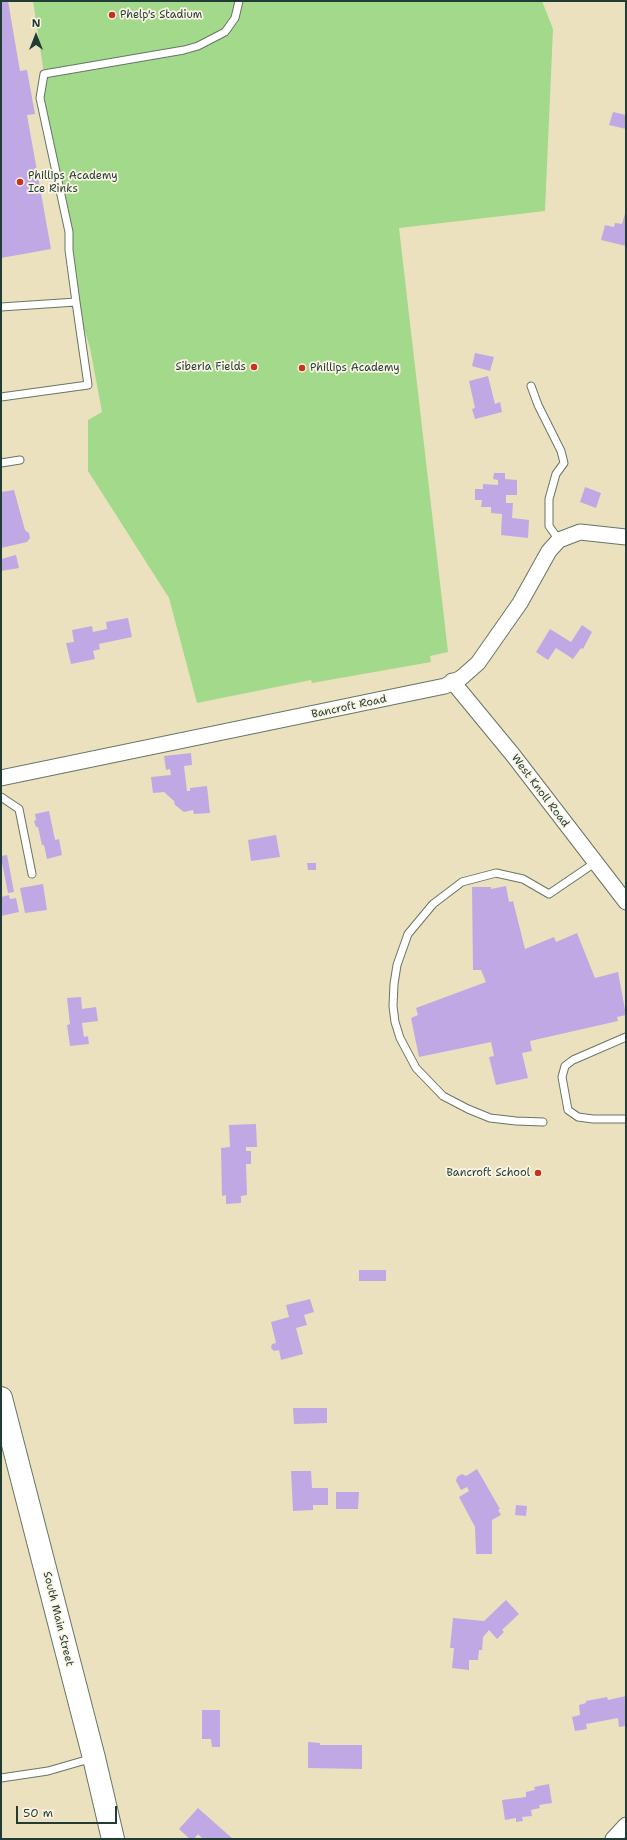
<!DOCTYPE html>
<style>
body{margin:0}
#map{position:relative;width:627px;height:1840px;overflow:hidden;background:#ebe1bf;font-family:"Shantell Sans",sans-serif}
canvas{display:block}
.frame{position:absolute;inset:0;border:2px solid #1f3d34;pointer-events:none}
.north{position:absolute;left:16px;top:16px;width:40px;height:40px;-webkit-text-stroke:3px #fcf5e5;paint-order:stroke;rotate:0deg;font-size:11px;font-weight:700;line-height:16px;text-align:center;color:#1f3d34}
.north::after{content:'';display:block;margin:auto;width:14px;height:18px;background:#1f3d34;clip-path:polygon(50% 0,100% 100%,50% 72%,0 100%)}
.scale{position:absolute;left:16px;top:1806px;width:101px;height:18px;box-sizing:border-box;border:2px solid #1f3d34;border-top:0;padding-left:5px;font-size:12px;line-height:14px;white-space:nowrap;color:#1f3d34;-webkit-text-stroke:3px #fcf5e5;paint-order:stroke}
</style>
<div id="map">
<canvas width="627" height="1840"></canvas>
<div class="frame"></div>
<div class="north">N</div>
<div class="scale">50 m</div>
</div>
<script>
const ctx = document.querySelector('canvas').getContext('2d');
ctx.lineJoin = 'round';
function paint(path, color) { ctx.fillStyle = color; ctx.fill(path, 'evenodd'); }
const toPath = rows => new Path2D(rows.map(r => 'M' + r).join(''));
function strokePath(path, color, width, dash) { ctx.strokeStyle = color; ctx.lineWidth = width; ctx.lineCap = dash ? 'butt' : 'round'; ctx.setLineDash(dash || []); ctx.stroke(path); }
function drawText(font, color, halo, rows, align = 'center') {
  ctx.font = font + ' "Shantell Sans",sans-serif'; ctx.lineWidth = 3.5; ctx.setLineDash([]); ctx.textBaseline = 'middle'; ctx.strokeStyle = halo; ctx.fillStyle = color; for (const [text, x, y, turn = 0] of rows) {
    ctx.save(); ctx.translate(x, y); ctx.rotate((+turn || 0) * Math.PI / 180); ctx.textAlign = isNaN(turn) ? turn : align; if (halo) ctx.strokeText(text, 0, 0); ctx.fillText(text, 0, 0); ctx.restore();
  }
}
const green = toPath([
 [33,1,542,1,553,29,545,211,399,228,448,652,430,656,431,662,312,683,311,680,197,703,169,598,88,471,88,420,102,412,90,348,76,302,69,250,41,97,44,74]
]);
const building = toPath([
 [1,1,8,1,20,71,27,70,35,114,27,115,51,249,1,258],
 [613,112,626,115,626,129,609,125],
 [626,210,626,246,601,240,605,225,614,227,615,223,622,224],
 [475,353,494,357,490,371,472,366],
 [488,376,495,404,500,402,502,412,475,419,472,409,475,408,469,381],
 [494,473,505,473,505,479,517,480,517,495,506,495,506,503,513,503,512,518,529,520,528,538,501,535,502,514,491,513,491,507,481,507,482,500,475,500,475,489,483,489,483,484,498,485,498,480,493,479],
 [585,487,601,493,596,508,580,502],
 [14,490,25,530,29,533,30,538,27,542,1,548,1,492],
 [16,555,19,568,1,571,1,559],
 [128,618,132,637,99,644,100,649,93,651,95,659,71,664,66,643,74,642,72,630,92,626,93,632,107,629,106,622],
 [582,625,592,632,583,649,581,648,573,659,556,648,548,660,536,652,550,629,571,642],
 [191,753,192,765,184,766,187,791,190,791,190,788,207,786,210,813,194,814,193,810,184,812,175,805,174,801,164,792,153,793,151,777,171,775,170,769,166,770,164,756],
 [49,811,55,840,59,839,62,855,47,859,44,845,42,845,38,827,36,827,34,821,36,820,35,814],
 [276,835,280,857,251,861,248,840],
 [7,855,14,892,8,893,2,863,1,864,1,856],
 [307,863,316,863,316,870,308,870],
 [43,884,47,910,25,913,20,888],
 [506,886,509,902,513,901,525,949,554,937,556,942,577,933,595,978,618,972,626,1015,617,1017,618,1021,530,1041,532,1051,522,1053,528,1078,496,1085,489,1057,494,1056,491,1042,419,1057,411,1018,418,1015,416,1008,486,982,481,970,473,970,472,887,491,887,491,889],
 [9,895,10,899,16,898,19,912,1,916,1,897],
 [81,997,82,1009,96,1007,98,1021,82,1023,84,1037,88,1036,89,1044,70,1046,67,1025,70,1024,67,998],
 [256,1124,257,1147,246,1147,246,1151,251,1151,251,1164,246,1164,247,1195,241,1196,241,1203,226,1204,226,1195,222,1196,221,1148,230,1147,229,1125],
 [359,1270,386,1270,386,1281,359,1281],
 [310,1299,314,1312,304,1315,307,1325,296,1328,303,1354,281,1360,279,1350,274,1351,271,1348,272,1344,276,1343,271,1322,289,1317,286,1305],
 [293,1408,327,1408,327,1423,294,1424],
 [477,1469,500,1509,498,1510,501,1515,492,1520,492,1554,476,1554,475,1527,459,1497,469,1491,467,1487,461,1490,456,1481,457,1477,462,1474,466,1476],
 [291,1471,311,1471,312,1488,328,1488,328,1505,313,1505,313,1510,293,1511],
 [336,1492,359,1492,358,1509,336,1509],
 [516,1505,527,1506,526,1516,515,1515],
 [506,1600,519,1614,502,1630,504,1632,497,1639,489,1630,483,1637,482,1650,479,1650,478,1660,469,1660,469,1670,452,1668,454,1648,450,1648,453,1618,484,1621],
 [626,1696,626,1726,619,1727,618,1718,586,1724,587,1729,575,1731,572,1717,580,1715,579,1705,586,1703,586,1701,607,1697,608,1700],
 [202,1710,220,1710,220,1747,212,1747,211,1739,202,1739],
 [308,1742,320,1743,320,1745,362,1745,362,1769,308,1768],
 [549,1784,552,1803,539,1805,540,1808,531,1810,532,1816,522,1817,523,1821,516,1822,516,1818,505,1820,502,1800,526,1797,526,1792,535,1790,534,1787],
 [198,1808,233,1839,203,1839,198,1834,194,1839,190,1839,179,1829]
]);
const service = toPath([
 [1,307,76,302,69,250,69,232,40,98,44,74,184,50,198,46,225,32,235,18,239,1],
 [531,386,538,405,561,451,564,463,556,474,549,499,549,526,559,540],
 [1,397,88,385,76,302],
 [1,463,20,460],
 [1,797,19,809,32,874],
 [626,1037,573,1060,565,1066,562,1077,568,1110,578,1117,593,1119,626,1119],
 [543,1122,516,1121,490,1118,468,1109,443,1096,416,1068,400,1038,395,1022,393,1006,394,984,397,965,408,934,433,904,462,882,496,873,523,879,549,894,596,862],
 [1,1778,48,1771,93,1758]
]);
const minor = toPath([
 [452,681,513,755,626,902],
 [1,778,445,686,461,678,478,663,520,603,549,551,559,540,580,532,626,537],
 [613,1839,626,1825]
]);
const primary = toPath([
 [1,1398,94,1758,113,1839]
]);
const markers = [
 [112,15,4,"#c8321e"],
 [20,182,4,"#c8321e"],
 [254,367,4,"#c8321e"],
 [302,368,4,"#c8321e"],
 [538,1173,4,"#c8321e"]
];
const poiNames = [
 ["Phelp's Stadium",120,15],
 ["Phillips Academy",28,176],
 ["Ice Rinks",28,189],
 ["Siberia Fields",246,367,"right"],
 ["Phillips Academy",310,368],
 ["Bancroft School",530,1173,"right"]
];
const streetNames = [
 ["Bancroft Road",349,707,-12],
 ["West Knoll Road",540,791,53],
 ["South Main Street",58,1619,76]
];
paint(green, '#a3d98a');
paint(building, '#c0a8e5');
strokePath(service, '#667665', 9);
strokePath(minor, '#667665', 17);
strokePath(primary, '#667665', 24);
strokePath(service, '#fff', 7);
strokePath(minor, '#fff', 15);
strokePath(primary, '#fff', 22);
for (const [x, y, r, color] of markers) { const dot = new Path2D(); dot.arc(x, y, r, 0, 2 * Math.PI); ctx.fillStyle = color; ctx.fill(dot); strokePath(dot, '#fcf5e5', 1.5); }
drawText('11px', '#1f3d34', '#fcf5e5', poiNames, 'left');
drawText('11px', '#1f3d34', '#fcf5e5', streetNames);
</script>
